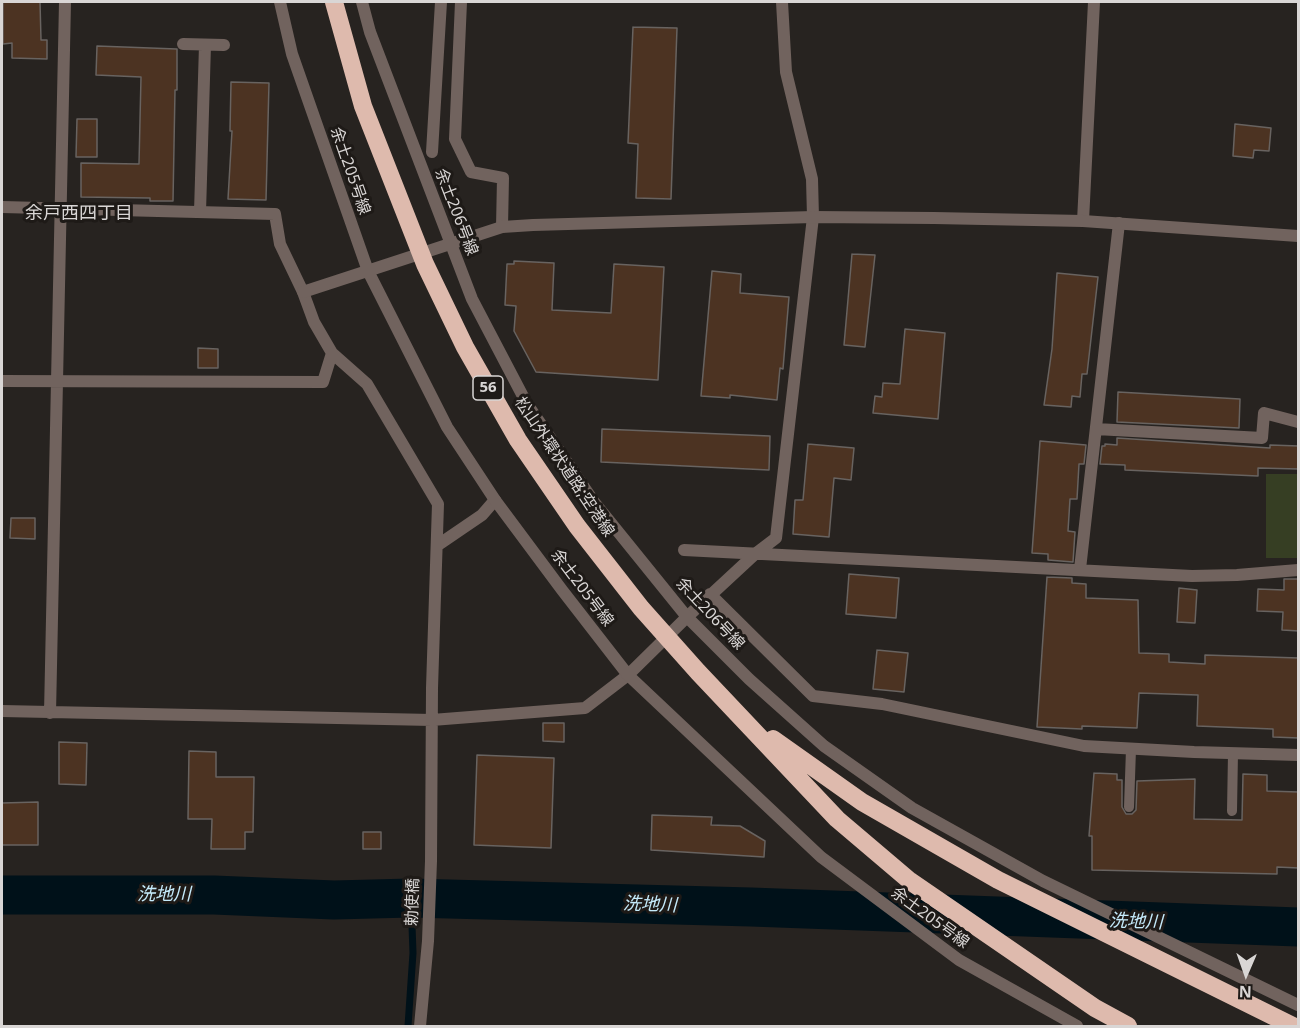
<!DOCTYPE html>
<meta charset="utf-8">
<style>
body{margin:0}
#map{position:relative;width:1300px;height:1028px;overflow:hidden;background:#272320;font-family:"Noto Sans",sans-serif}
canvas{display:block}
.frame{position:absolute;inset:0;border:3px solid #d9d6d5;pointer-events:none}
.north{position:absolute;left:1216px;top:944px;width:60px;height:60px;-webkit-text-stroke:4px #1e1a17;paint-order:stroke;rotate:182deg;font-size:16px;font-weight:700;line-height:24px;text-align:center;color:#d9d6d5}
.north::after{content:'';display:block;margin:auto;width:21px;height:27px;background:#d9d6d5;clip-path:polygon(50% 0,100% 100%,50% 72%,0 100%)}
</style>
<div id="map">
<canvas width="1300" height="1028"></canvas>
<div class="frame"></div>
<div class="north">N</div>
</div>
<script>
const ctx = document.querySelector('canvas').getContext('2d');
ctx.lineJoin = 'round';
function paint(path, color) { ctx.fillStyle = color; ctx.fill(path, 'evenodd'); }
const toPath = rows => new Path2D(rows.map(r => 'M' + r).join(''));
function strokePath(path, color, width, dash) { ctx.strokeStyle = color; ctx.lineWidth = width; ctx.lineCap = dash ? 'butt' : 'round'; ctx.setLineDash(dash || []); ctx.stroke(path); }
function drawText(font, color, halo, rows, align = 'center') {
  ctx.font = font + ' "Noto Sans","Noto Sans JP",sans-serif'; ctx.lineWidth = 6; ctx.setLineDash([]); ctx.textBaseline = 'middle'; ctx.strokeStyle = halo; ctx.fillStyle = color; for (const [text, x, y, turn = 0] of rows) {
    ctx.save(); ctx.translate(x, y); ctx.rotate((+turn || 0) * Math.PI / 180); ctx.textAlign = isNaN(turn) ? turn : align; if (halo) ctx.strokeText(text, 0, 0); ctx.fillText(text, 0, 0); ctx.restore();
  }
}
const green = toPath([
 [1266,474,1298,474,1298,558,1266,558]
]);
const stream = toPath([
 [408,1026,413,953,411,898]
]);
const river = toPath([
 [2,895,214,895,334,900,411,898,751,907,1298,927]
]);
const building = toPath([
 [3,2,40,2,41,40,47,40,47,59,12,58,12,43,3,44,3,2],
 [633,27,677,28,671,199,636,198,638,144,628,143,633,27],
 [97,46,177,49,177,90,175,90,173,201,150,201,150,198,81,197,81,163,139,164,141,77,96,75,97,46],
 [231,82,269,83,266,200,228,199,232,131,230,131,231,82],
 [77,119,97,119,97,157,76,157,77,119],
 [1235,124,1271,128,1269,151,1254,150,1253,158,1233,156,1235,124],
 [852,254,875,255,865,347,844,345,852,254],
 [514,261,554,263,552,310,611,313,614,264,664,267,658,380,536,372,514,331,516,306,505,305,507,264,514,264,514,261],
 [712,271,741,274,740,293,789,297,783,369,780,368,777,400,730,395,730,398,701,396,712,271],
 [1057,273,1098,277,1087,374,1082,374,1080,397,1072,396,1071,407,1044,405,1052,349,1057,273],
 [905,329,945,333,938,419,873,413,875,396,882,397,883,383,900,384,905,329],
 [198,348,218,349,218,368,198,368,198,348],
 [1118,392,1240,399,1239,428,1117,422,1118,392],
 [602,429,770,436,769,470,601,462,602,429],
 [1117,438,1270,448,1270,445,1299,446,1299,469,1258,468,1258,476,1125,470,1125,465,1100,464,1102,446,1105,446,1105,444,1117,445,1117,438],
 [1040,441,1086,445,1084,464,1079,464,1077,499,1070,499,1068,531,1075,532,1073,562,1048,560,1048,554,1032,553,1040,441],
 [808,444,854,448,851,480,834,478,829,537,793,534,795,500,803,500,808,444],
 [11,518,35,518,35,539,10,538,11,518],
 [849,574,899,578,896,618,846,614,849,574],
 [1047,577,1072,578,1072,583,1086,584,1086,598,1138,600,1139,653,1169,654,1169,662,1205,664,1205,655,1299,658,1299,738,1273,737,1273,729,1197,726,1198,695,1139,693,1137,728,1082,726,1082,729,1037,727,1047,577],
 [1284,579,1299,579,1299,631,1282,630,1283,612,1257,611,1258,589,1284,590,1284,579],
 [1179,588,1197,590,1195,623,1177,622,1179,588],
 [877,650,908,653,904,692,873,689,877,650],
 [543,723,564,723,564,742,543,741,543,723],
 [59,742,87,743,86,785,59,784,59,742],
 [189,751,216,752,216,777,254,777,253,832,245,832,245,849,211,849,212,819,188,819,189,751],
 [477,755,554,758,551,848,474,845,477,755],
 [1094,773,1117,774,1117,780,1122,780,1122,807,1126,814,1132,814,1136,810,1137,781,1195,779,1194,819,1242,820,1243,774,1267,775,1267,791,1299,792,1299,868,1277,867,1277,874,1092,870,1092,836,1089,836,1094,773],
 [38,802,38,845,2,845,2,803,38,802],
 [652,815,712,817,711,825,740,826,765,841,764,857,651,850,652,815],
 [363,832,381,832,381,849,363,849,363,832]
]);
const service = toPath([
 [1129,807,1131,749],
 [1232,811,1233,753]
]);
const minor = toPath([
 [461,2,455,139,471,172,503,178,502,227],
 [183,44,224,45],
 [432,152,441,2],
 [2,207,275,214,280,244,303,292,314,322,332,353,367,384,438,504,432,688,431,861,428,941,420,1026],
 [200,212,205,45],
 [1083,221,1094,2],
 [2,381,323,382,332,353],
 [1096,429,1262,438,1264,413,1298,422],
 [438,545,482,515,495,500],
 [684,550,1192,576,1237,575,1298,570],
 [1080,569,1119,223],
 [710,594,813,696,882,704,1084,746,1194,752,1298,755],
 [687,617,755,554,776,538,813,217,812,179,786,72,782,2],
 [2,711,432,720,585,708,628,675],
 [50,713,65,2]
]);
const tertiary = toPath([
 [280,2,292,54,368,271,447,427,495,500,562,590,628,675,821,857,959,960,1077,1026],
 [362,2,370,32,472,299,527,404,594,502,687,617,749,679,824,746,912,808,1043,881,1298,1005],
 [303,292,502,227,533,225,813,217,934,218,1083,221,1298,236],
 [628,675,687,617]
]);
const motorway = toPath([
 [334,2,363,106,425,264,465,347,518,440,577,526,641,608,698,672,837,819,910,881,1095,1008,1128,1026],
 [773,739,862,802,998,880,1293,1026]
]);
const shields = [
 [488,388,30]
];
const shieldNames = [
 ["56",488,388]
];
const streetNames = [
 ["余土205号線",350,171,71],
 ["余土206号線",456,212,69],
 ["松山外環状道路;空港線",564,467,56],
 ["余土205号線",582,588,53],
 ["余土206号線",710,614,47],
 ["勅使橋",413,902,-88],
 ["余土205号線",930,918,36]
];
const neighbourhoodNames = [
 ["余戸西四丁目",79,214]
];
const waterNames = [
 ["洗地川",164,895],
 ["洗地川",650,905,2],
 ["洗地川",1136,922,2]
];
paint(green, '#363e23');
strokePath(stream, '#001119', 7);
strokePath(river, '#001119', 39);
paint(building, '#4c3322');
strokePath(building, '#686360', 1.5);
strokePath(service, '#71635e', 10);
strokePath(minor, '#71635e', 12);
strokePath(tertiary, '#71635e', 12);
strokePath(motorway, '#debaad', 18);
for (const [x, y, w] of shields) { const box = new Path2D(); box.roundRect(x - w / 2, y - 12, w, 24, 4.5); ctx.fillStyle = '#1e1a17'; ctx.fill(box); strokePath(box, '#d9d6d5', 1.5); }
drawText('bold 15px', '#d9d6d5', null, shieldNames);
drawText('16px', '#d9d6d5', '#1e1a17', streetNames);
drawText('18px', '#d9d6d5', '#1e1a17', neighbourhoodNames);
drawText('italic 18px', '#c5ebfb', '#1e1a17', waterNames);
</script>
